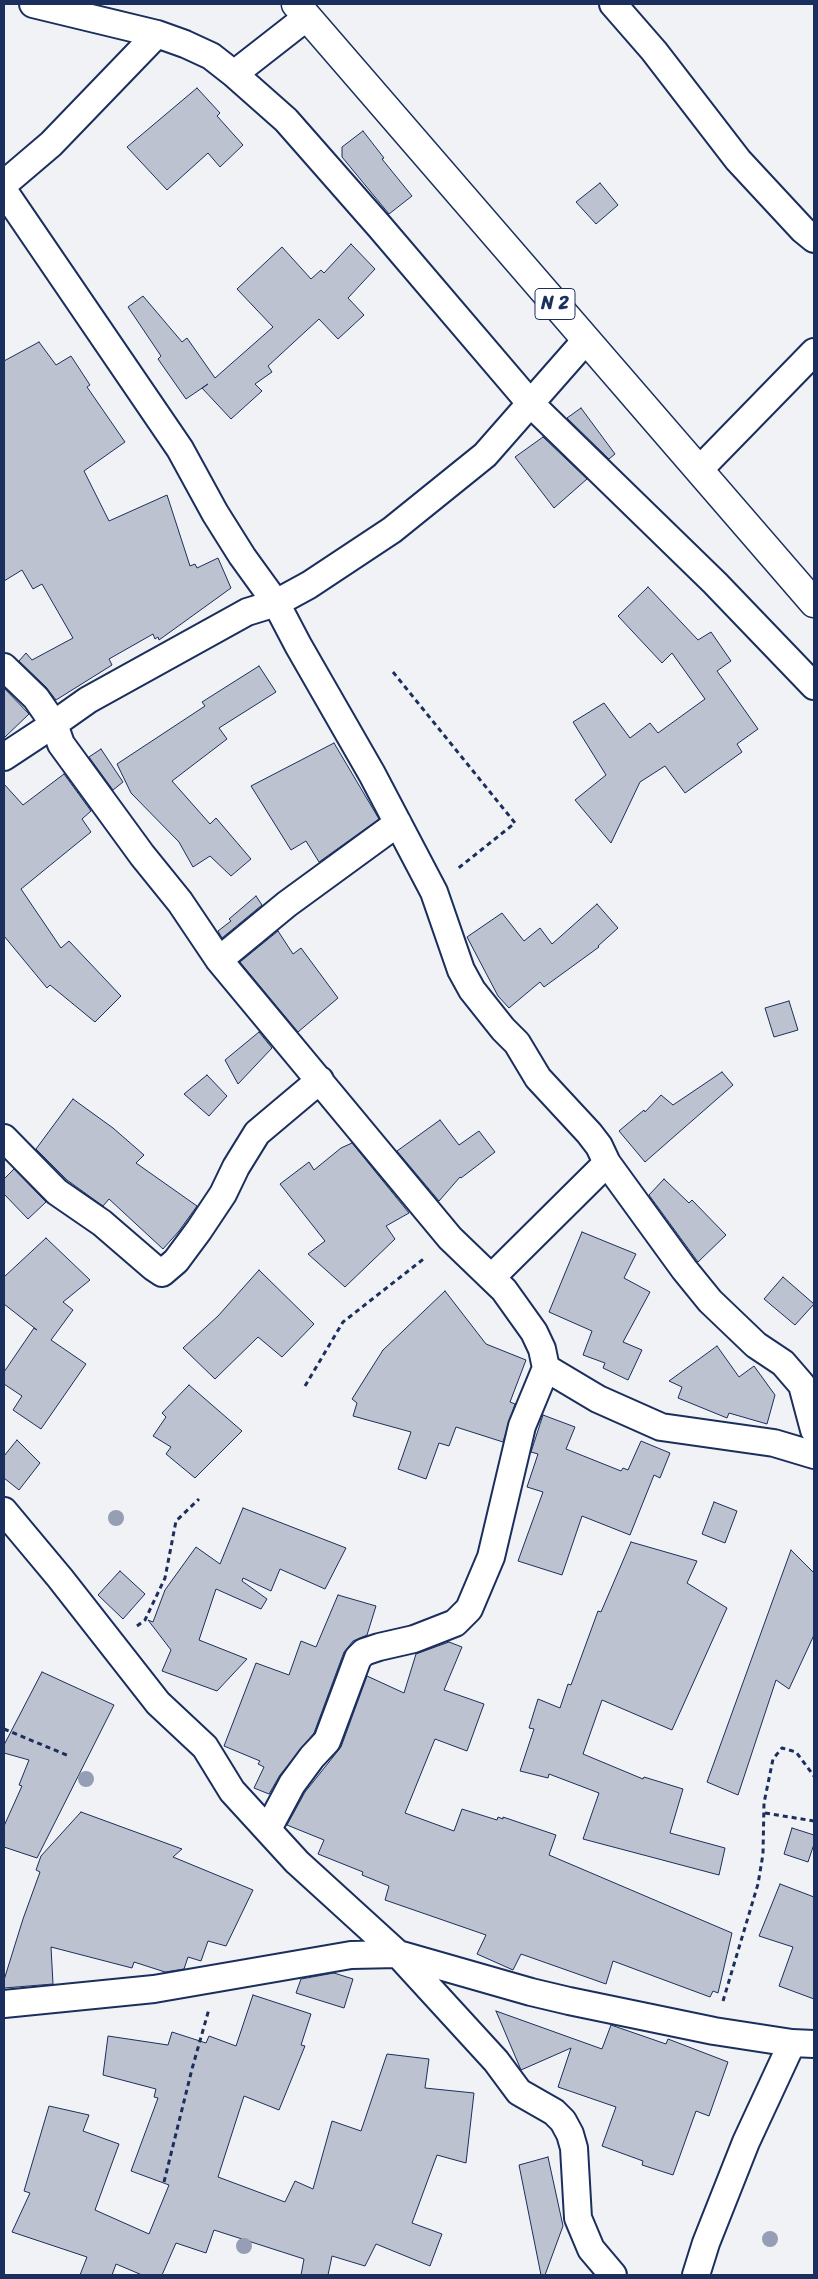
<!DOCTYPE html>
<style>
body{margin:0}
#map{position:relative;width:818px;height:2279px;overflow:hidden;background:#f1f2f5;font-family:Sriracha,sans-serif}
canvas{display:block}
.frame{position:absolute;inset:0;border:5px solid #1b2f5e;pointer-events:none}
</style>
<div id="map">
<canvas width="818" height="2279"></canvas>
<div class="frame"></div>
</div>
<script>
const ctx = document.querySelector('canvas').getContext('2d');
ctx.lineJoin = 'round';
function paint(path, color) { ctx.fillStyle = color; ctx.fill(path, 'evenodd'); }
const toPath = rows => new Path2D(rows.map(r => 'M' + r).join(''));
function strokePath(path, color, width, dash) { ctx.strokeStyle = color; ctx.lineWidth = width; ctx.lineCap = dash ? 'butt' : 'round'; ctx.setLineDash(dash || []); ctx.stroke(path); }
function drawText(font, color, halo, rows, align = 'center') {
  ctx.font = font + ' Sriracha,sans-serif'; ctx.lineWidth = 4; ctx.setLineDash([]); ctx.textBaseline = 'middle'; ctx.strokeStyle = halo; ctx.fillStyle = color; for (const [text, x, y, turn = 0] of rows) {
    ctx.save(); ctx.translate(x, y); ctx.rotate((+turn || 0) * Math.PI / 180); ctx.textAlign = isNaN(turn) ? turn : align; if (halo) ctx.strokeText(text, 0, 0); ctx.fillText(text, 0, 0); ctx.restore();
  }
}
const building = toPath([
 [197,88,220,113,217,116,243,145,220,167,208,153,167,190,127,147,197,88],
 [363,131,384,158,382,159,412,196,389,214,342,157,342,147,363,131],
 [600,183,618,205,596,224,576,202,600,183],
 [351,244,375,269,348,298,364,315,338,339,319,319,268,366,272,372,255,384,262,391,231,419,202,388,208,384,186,399,158,359,161,356,128,307,143,296,182,342,187,338,215,378,273,327,237,289,282,247,311,279,321,270,324,273,351,244],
 [39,342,56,365,71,356,90,385,87,387,125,442,84,471,109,521,167,495,190,566,195,564,197,568,218,558,231,588,159,640,158,637,155,639,153,634,109,659,112,665,56,700,46,687,19,661,26,653,32,660,73,638,42,584,33,589,22,570,4,581,4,361,39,342],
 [581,408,615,454,609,459,567,418,581,408],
 [543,437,587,479,554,508,515,457,543,437],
 [648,587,698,640,711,632,731,661,717,671,758,729,737,744,742,752,685,793,665,766,640,782,611,843,575,800,606,775,573,722,604,703,630,738,650,723,658,733,705,699,672,653,662,663,618,616,648,587],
 [259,666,276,692,219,728,227,739,172,781,210,824,216,818,251,859,231,876,210,856,193,867,179,842,131,793,117,764,205,706,202,702,259,666],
 [4,688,29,714,4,738,4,688],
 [334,743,379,819,319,862,306,841,291,850,251,786,334,743],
 [101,749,123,782,113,790,89,757,101,749],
 [64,774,91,811,82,819,91,832,21,889,61,948,69,941,121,996,95,1022,50,985,47,988,4,936,4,784,23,805,64,774],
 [256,896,262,905,222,938,218,931,231,921,229,919,256,896],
 [597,904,618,928,598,946,599,947,544,987,540,982,509,1008,498,996,467,937,502,913,524,941,540,928,552,944,597,904],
 [278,931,293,954,301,948,338,998,298,1032,240,962,278,931],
 [789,1001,798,1030,774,1037,765,1008,789,1001],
 [259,1032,272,1048,238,1084,225,1060,259,1032],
 [722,1072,733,1085,645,1162,619,1131,644,1110,645,1112,661,1095,673,1105,722,1072],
 [207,1075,227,1096,209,1116,184,1094,207,1075],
 [73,1099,113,1128,144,1155,136,1163,197,1206,179,1231,163,1249,109,1199,103,1206,67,1180,36,1149,73,1099],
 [440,1120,459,1145,479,1131,495,1152,461,1178,460,1177,439,1201,397,1151,440,1120],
 [352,1143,409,1213,386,1226,395,1239,345,1287,308,1254,325,1241,280,1184,309,1162,314,1170,341,1148,352,1143],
 [14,1169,46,1202,28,1219,4,1194,4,1179,14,1169],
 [664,1179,689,1203,692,1200,726,1235,698,1262,649,1195,664,1179],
 [582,1232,636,1254,624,1278,650,1292,623,1342,642,1350,628,1380,603,1368,605,1363,583,1355,592,1331,549,1312,582,1232],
 [46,1238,90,1280,63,1302,73,1310,51,1340,86,1364,41,1429,13,1410,22,1396,4,1384,4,1372,34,1328,37,1330,4,1304,4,1277,46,1238],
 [259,1270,314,1324,282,1357,258,1337,215,1379,183,1348,218,1316,259,1270],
 [783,1277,814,1304,795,1325,764,1299,783,1277],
 [445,1291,486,1344,526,1360,510,1402,515,1404,503,1442,456,1427,449,1446,439,1443,426,1479,398,1469,411,1432,353,1416,357,1403,352,1399,383,1350,445,1291],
 [717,1346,739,1377,754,1366,775,1395,767,1424,729,1413,727,1418,678,1398,682,1387,669,1381,717,1346],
 [189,1385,242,1431,195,1478,166,1454,171,1447,153,1436,166,1417,162,1413,189,1385],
 [543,1415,575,1427,566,1449,621,1471,623,1468,628,1470,641,1441,670,1453,660,1478,654,1475,630,1535,582,1516,562,1575,518,1561,543,1492,527,1487,538,1454,531,1452,543,1415],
 [17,1440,40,1463,19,1490,4,1478,4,1456,17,1440],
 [714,1502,737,1511,725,1543,702,1534,714,1502],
 [243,1508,346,1548,325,1589,280,1569,271,1591,243,1578,242,1581,267,1599,261,1609,216,1589,199,1640,247,1659,217,1691,162,1671,171,1650,148,1620,153,1622,165,1590,196,1547,220,1564,243,1508],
 [631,1542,697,1561,687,1583,727,1608,672,1730,602,1700,583,1754,643,1779,644,1777,683,1789,670,1833,725,1848,719,1875,583,1839,599,1793,549,1774,548,1778,520,1771,534,1729,529,1728,538,1699,560,1708,568,1684,571,1685,598,1611,601,1612,631,1542],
 [791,1550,814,1573,814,1635,789,1689,776,1680,738,1795,707,1782,791,1550],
 [120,1571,145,1594,123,1619,98,1595,120,1571],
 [338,1595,376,1606,367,1635,353,1641,344,1652,314,1733,280,1775,269,1794,254,1788,264,1767,258,1764,260,1761,224,1746,256,1663,289,1675,301,1641,316,1647,338,1595],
 [449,1642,462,1647,444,1690,484,1704,467,1751,435,1739,405,1813,454,1831,462,1809,497,1820,498,1817,503,1819,503,1817,556,1835,549,1855,732,1933,718,1993,713,1991,710,1997,613,1961,606,1984,521,1954,513,1970,477,1954,486,1935,385,1900,389,1886,362,1875,363,1872,318,1854,324,1840,287,1825,305,1792,341,1747,367,1676,404,1693,416,1654,449,1642],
 [42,1672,114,1705,37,1858,4,1847,4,1826,22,1786,19,1785,29,1760,4,1753,4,1745,42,1672],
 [81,1812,182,1849,173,1857,253,1890,226,1946,208,1941,201,1961,188,1957,184,1969,165,1972,134,1962,132,1968,51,1947,53,1984,4,1988,4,1980,23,1919,40,1872,36,1870,41,1856,81,1812],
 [792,1828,814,1835,814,1844,808,1862,784,1854,792,1828],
 [780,1884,814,1897,814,1999,779,1986,793,1947,759,1936,780,1884],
 [334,1973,353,1979,344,2008,296,1993,301,1979,334,1973],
 [253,1995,311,2014,301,2045,305,2046,279,2110,244,2096,218,2177,285,2202,295,2181,313,2189,332,2121,361,2131,387,2054,429,2059,425,2088,474,2093,466,2163,437,2155,412,2223,442,2234,430,2266,376,2244,365,2266,332,2256,328,2275,301,2275,304,2259,214,2230,206,2253,176,2243,162,2275,142,2275,116,2264,112,2275,80,2275,87,2257,12,2232,30,2193,24,2191,49,2106,89,2115,83,2131,119,2144,95,2210,149,2234,169,2185,131,2171,158,2098,154,2097,156,2089,103,2075,108,2036,168,2045,172,2032,206,2043,209,2036,236,2046,253,1995],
 [496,2011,602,2049,611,2025,666,2044,668,2039,728,2062,709,2116,696,2111,673,2175,642,2165,643,2161,602,2146,616,2107,558,2087,571,2048,521,2070,496,2011],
 [548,2157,563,2226,545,2275,541,2275,519,2165,548,2157]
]);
const path = toPath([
 [393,672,515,823,456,870],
 [305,1386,343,1322,426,1257],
 [137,1626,145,1620,165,1578,176,1521,199,1499],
 [4,1729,69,1756],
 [765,1813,814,1821],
 [723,2001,758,1884,763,1854,764,1803,773,1759,782,1748,796,1752,814,1776],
 [164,2182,192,2069,209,2009]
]);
const minor = toPath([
 [33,4,157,34,185,44,211,56,234,74,286,120,380,227,531,404,715,583,814,686],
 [613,4,654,51,738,160,803,230,814,239],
 [234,74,307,17],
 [4,184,51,144,157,34],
 [4,191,180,449,215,513,242,556,276,603,298,645,372,774,434,892,461,970,472,990,503,1029,517,1043,538,1078,589,1133,599,1146,607,1163,684,1269,710,1301,756,1345,783,1363,802,1385,814,1430],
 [699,470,814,352],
 [4,667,36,698,54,724,4,757],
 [398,823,287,904,219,960,180,902,142,855,61,744,54,724,88,700,247,612,276,603,309,585,392,530,485,455,586,340],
 [219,960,450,1238,504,1290,534,1332,542,1349,546,1368,522,1426,491,1557,469,1609,455,1623,414,1639,379,1647,364,1652,358,1658,327,1741,312,1757,292,1784,268,1829],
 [4,1138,57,1192,102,1223,153,1267,162,1273,176,1261,199,1230,223,1194,236,1167,257,1133,320,1080],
 [492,1277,607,1163],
 [546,1368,598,1399,661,1427,774,1443,814,1455],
 [4,1511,60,1578,158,1703,205,1747,232,1791,297,1862,398,1954,496,2061,519,2092,554,2112,563,2121,570,2134,574,2148,578,2218,591,2249,613,2275],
 [4,2004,154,1989,351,1955,398,1954,531,1992,569,2001,714,2031,792,2043],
 [696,2275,706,2243,746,2142,792,2043,814,2044]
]);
const primary = toPath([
 [296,4,814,603]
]);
const trees = [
 [116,1518],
 [86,1779],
 [770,2239],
 [244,2246]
];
const shields = [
 [555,304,40]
];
const shieldNames = [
 ["N 2",555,304]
];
paint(building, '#bcc2d0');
strokePath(building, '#1b2f5e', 1);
strokePath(minor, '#1b2f5e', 30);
strokePath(primary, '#1b2f5e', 31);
strokePath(path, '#1b2f5e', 3, [5, 4]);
strokePath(minor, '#fff', 26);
strokePath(primary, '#fff', 28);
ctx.fillStyle = '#959eb4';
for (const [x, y] of trees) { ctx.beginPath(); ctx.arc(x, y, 8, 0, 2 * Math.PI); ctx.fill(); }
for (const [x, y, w] of shields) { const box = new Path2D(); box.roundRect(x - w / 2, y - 15.5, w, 31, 4); ctx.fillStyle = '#fff'; ctx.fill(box); strokePath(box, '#1b2f5e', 1); }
drawText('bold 18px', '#1b2f5e', null, shieldNames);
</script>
